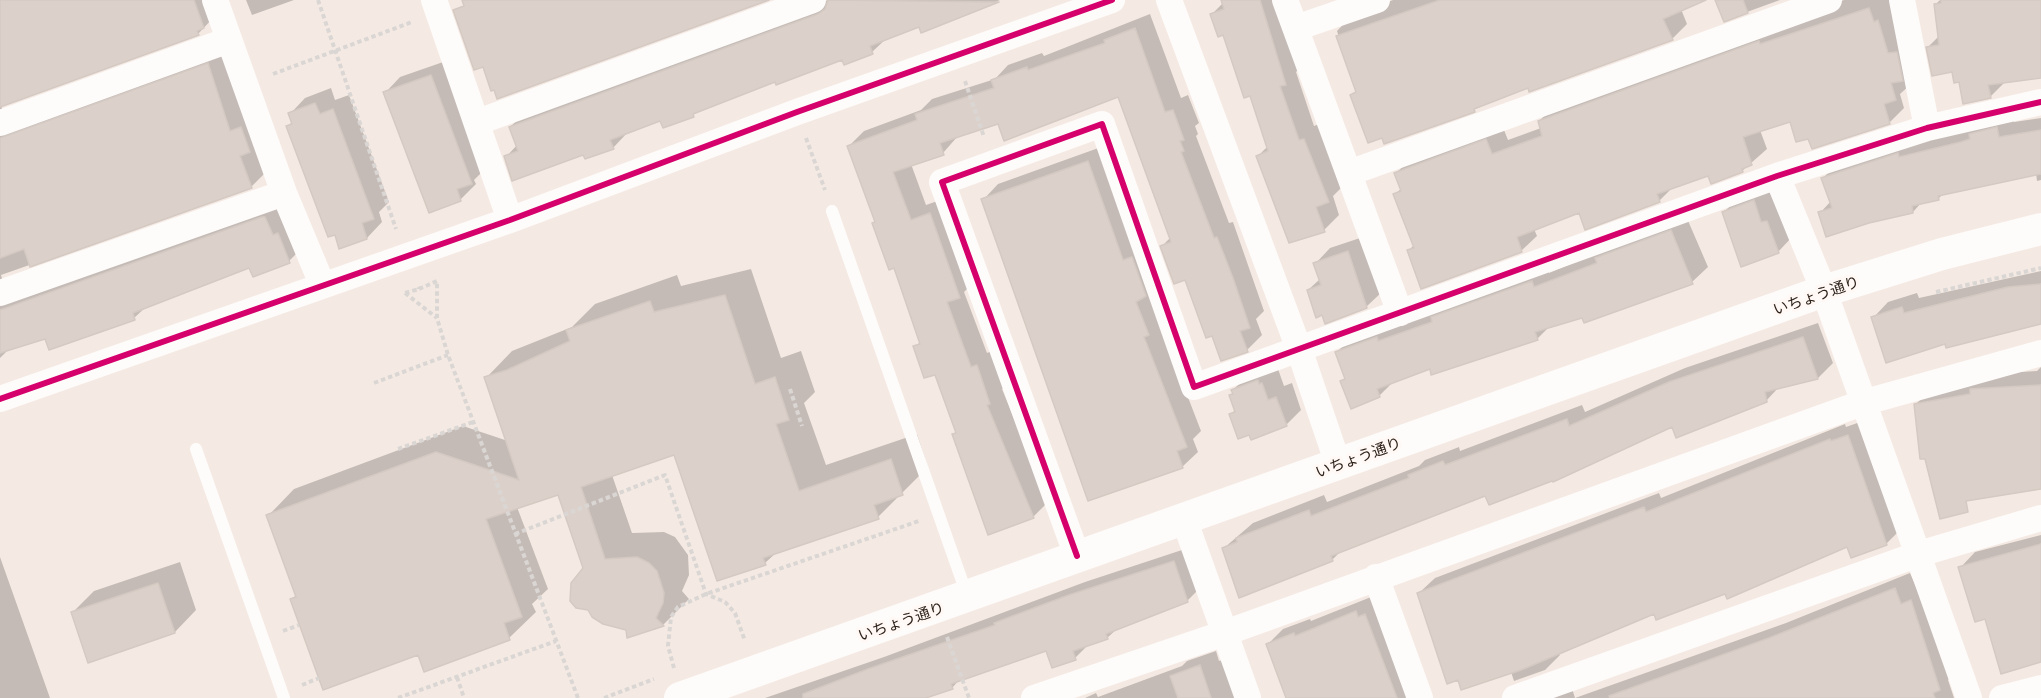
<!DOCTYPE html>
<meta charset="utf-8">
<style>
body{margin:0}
canvas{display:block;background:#f5eae3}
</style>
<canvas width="2041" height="698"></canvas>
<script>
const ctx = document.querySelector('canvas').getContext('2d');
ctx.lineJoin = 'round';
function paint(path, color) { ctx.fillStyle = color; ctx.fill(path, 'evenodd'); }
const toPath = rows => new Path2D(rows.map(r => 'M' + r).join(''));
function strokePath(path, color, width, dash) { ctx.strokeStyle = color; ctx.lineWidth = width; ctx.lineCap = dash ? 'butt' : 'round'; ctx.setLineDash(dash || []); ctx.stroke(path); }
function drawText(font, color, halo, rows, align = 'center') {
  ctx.font = font + ' Georgia,"Noto Sans JP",serif'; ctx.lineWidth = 6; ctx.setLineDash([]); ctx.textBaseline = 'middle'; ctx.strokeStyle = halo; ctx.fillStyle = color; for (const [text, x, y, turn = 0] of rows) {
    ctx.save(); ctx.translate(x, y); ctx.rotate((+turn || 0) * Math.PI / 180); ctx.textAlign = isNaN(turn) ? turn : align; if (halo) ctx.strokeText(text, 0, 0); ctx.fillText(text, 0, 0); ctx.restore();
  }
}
const shadow = toPath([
 [0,0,214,0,213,18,198,34,1,105,5,119,224,49,266,172,251,187,1,275,5,289,279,202,304,246,289,261,250,266,147,306,134,318,46,337,9,349,0,358],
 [246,0,294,0,252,15],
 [828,0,1000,0,922,31,920,25,887,38,872,52,843,58,775,80,699,110,693,115,661,119,628,132,613,148,584,153,506,157,517,145,510,127,526,112],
 [1222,0,1279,0,1300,68,1296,72,1314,126,1319,124,1343,186,1333,196,1339,215,1324,230,1258,156,1268,146,1251,94,1224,33,1212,14,1223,3],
 [1393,0,1702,0,1681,9,1687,24,1672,39,1528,86,1479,106,1474,110,1383,136,1352,95,1357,90,1337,31,1352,15],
 [1717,0,1780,0,1725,20],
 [1844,0,1891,0,1911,84,1900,94,1904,108,1889,123,1809,137,1791,120,1760,130,1767,149,1742,171,1709,174,1674,186,1659,201,1580,211,1534,229,1537,236,1521,251,1409,250,1414,245,1395,194,1402,188,1396,173,1412,158,1502,125,1508,140,1541,128,1539,121,1555,106],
 [1940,0,2041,0,2041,77,2006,81,1990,97,1960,81,1953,70,1928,47,1940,35,1936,4],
 [1150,14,1181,98,1188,95,1199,123,1195,126,1198,134,1196,136,1229,223,1233,222,1264,311,1256,319,1262,335,1247,350,1213,334,1186,278,1162,246,1171,237,1119,95,998,122,958,136,943,153,911,164,926,205,946,198,975,281,964,292,987,353,992,351,1005,387,1002,389,1048,502,1033,517,954,434,957,432,935,373,915,347,921,341,848,147,864,131,921,110,932,99,995,79,1008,65,1042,53,1044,56],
 [446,61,487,167,474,180,476,184,460,200,385,93,400,77],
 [331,88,335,100,349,95,389,202,379,212,382,222,367,238,340,247,288,126,293,121,290,114,305,98],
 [2012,113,2014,122,2041,118,2041,180,2037,181,2036,173,1944,193,1938,199,1921,203,1913,212,1820,213,1831,201,1823,178,1838,163],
 [1104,146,1159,322,1201,431,1193,439,1198,452,1182,467,983,200,998,184],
 [1769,186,1793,236,1778,252,1724,212,1739,197],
 [1686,216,1708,267,1692,282,1584,322,1582,316,1550,326,1537,339,1430,367,1394,381,1379,396,1342,381,1346,377,1337,352,1352,337,1547,266,1549,273],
 [1363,237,1382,292,1366,307,1308,290,1320,279,1315,264,1330,248],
 [751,269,781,358,801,351,815,392,804,403,826,465,917,434,928,467,878,517,777,552,765,563,675,453,612,475,632,533,664,532,675,537,688,555,689,575,682,591,689,599,663,625,628,636,627,629,585,568,559,493,517,507,548,589,532,604,536,612,509,638,291,600,297,594,268,516,294,489,463,426,508,441,486,378,512,351,572,327,595,304,677,275,681,286],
 [2041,271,2041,308,1946,342,1873,318,1888,302,1917,293,1919,298],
 [1818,323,1833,363,1818,378,1779,387,1766,401,1673,425,1341,551,1332,560,1224,548,1253,523,1324,495,1327,502,1419,466,1425,460,1459,447,1460,451,1582,405,1585,412,1685,368],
 [2041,367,2041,480,1915,405,1931,389,1987,374,2037,371],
 [1278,369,1284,386,1292,383,1301,410,1286,425,1231,414,1236,409,1231,396,1233,390,1248,375],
 [1863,421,1901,529,1886,544,1848,545,1726,592,1655,612,1558,651,1560,655,1545,670,1514,681,1511,672,1419,593,1435,578,1659,493,1661,498,1845,424,1846,427],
 [2041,535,2041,655,1986,617,1960,568,1975,552],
 [1188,548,1201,587,1187,601,1118,628,1107,638,1089,644,1075,658,1047,649,960,679,952,688,922,698,765,698,884,657,1085,582],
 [0,557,50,698,0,698],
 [180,562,196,610,175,632,89,661,72,613,94,591],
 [1910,573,1917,589,1926,586,1955,673,1948,680,1954,698,1539,698,1571,685,1575,698,1786,623],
 [1371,597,1418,698,1286,698,1268,644,1283,629,1310,619,1311,621],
 [1216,651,1219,661,1230,657,1245,698,1085,698,1096,693,1098,697,1182,666,1187,661]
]);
const building = toPath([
 [0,0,194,0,204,28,197,31,199,35,0,107,0,0],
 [462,0,769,0,497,99,494,90,491,91,483,67,474,70,453,10,464,6,462,0],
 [828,0,999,2,921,33,919,27,870,46,873,54,844,65,842,60,776,85,775,82,693,114,694,117,663,128,660,121,610,140,614,149,585,159,583,155,512,181,504,156,518,151,509,127,818,14,825,9,828,0],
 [1221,0,1260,0,1286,85,1280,86,1299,140,1304,139,1329,202,1316,207,1325,232,1289,243,1256,156,1268,151,1250,96,1244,98,1223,35,1218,37,1210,14,1224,9,1221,0],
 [1440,0,1706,0,1663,19,1673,40,1529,92,1528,88,1474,109,1475,112,1384,144,1382,138,1368,143,1350,95,1356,92,1336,36,1440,0],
 [1715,0,1743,0,1748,13,1724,22,1715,0],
 [1941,0,2041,0,2041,78,1988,85,1991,98,1963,104,1959,82,1954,83,1952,72,1932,76,1926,47,1939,45,1934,4,1941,3,1941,0],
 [1869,8,1874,22,1878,20,1888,53,1897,52,1903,81,1891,83,1896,100,1884,104,1890,124,1812,149,1808,139,1796,142,1790,122,1743,137,1752,165,1742,169,1743,172,1711,184,1708,176,1657,194,1660,202,1585,230,1579,213,1517,237,1522,252,1421,289,1407,250,1414,248,1393,194,1401,191,1394,173,1486,139,1492,154,1542,136,1538,121,1759,41,1760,44,1869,8],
 [1135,28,1165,112,1173,110,1184,140,1180,141,1184,151,1181,152,1214,238,1217,237,1233,278,1250,328,1240,331,1248,352,1221,361,1212,336,1206,338,1185,280,1174,284,1160,246,1171,242,1118,97,1004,141,998,124,940,143,944,155,893,172,911,220,930,213,960,298,947,302,971,367,977,365,990,404,987,405,1034,518,988,535,952,434,956,433,935,375,924,378,913,346,920,344,894,268,889,270,872,223,875,222,847,146,917,120,915,114,994,88,991,80,1027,67,1028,70,1105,43,1104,40,1135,28],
 [208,63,230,131,241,127,250,152,240,156,252,188,30,267,24,249,0,258,0,138,208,63],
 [431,75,472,184,457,189,461,201,429,213,383,92,431,75],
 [315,103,320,114,333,109,374,219,362,223,367,239,339,249,335,235,328,237,286,126,292,124,288,113,315,103],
 [1997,127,1999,137,2041,130,2041,174,1938,196,1939,200,1912,206,1913,213,1869,223,1826,237,1818,212,1832,208,1821,178,1898,153,1899,157,1961,142,1970,139,1969,134,1997,127],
 [1088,161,1123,260,1132,257,1146,296,1136,302,1149,335,1144,337,1187,447,1177,451,1183,468,1088,501,981,199,1088,161],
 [1754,200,1761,222,1767,221,1779,253,1741,267,1722,212,1754,200],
 [262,217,265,217,273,235,278,233,290,263,253,277,249,268,133,313,135,320,49,350,45,339,0,353,0,310,262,217],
 [1671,230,1693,284,1584,323,1582,318,1535,332,1538,340,1431,375,1430,369,1377,389,1380,397,1351,409,1340,381,1345,379,1335,352,1377,337,1378,341,1432,322,1431,317,1532,281,1534,287,1597,263,1595,258,1671,230],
 [1348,251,1367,308,1325,324,1322,315,1316,318,1307,290,1321,285,1313,263,1348,251],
 [2041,284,2041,324,1946,348,1945,344,1886,363,1871,317,1902,307,1904,313,2008,287,2041,284],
 [725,295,755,384,775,377,789,420,776,424,799,491,891,459,903,495,874,505,879,519,763,558,766,565,717,581,674,455,581,487,605,559,637,557,649,563,657,571,664,593,663,603,656,618,664,626,627,638,626,630,603,624,592,617,588,610,576,608,570,601,571,583,583,568,558,495,486,519,522,617,504,623,510,640,424,672,418,655,323,690,290,599,296,597,266,515,436,452,519,480,484,377,507,370,570,341,566,330,650,301,654,312,725,295],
 [1803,337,1818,379,1765,392,1767,402,1676,438,1672,427,1553,482,1552,481,1489,505,1485,496,1331,556,1333,561,1239,598,1222,548,1237,542,1236,538,1309,510,1311,516,1409,478,1408,475,1443,461,1445,465,1567,419,1569,426,1669,382,1803,337],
 [1258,380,1259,384,1262,383,1268,400,1276,397,1287,426,1251,440,1249,435,1238,439,1229,414,1235,412,1229,395,1233,394,1231,390,1258,380],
 [2041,385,2041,489,1966,501,1968,512,1940,519,1925,459,1920,459,1914,404,1970,394,1970,389,2041,385],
 [1848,435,1887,545,1851,558,1847,547,1727,599,1725,594,1656,620,1654,614,1521,670,1461,690,1458,680,1447,684,1417,593,1644,507,1646,512,1830,439,1831,441,1848,435],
 [2041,544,2041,662,2001,674,1985,619,1975,622,1958,567,2041,544],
 [1174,561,1188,602,1106,634,1108,639,1073,651,1076,660,1052,668,1046,651,951,684,953,689,926,698,803,698,803,694,868,669,995,625,994,623,1069,595,1174,561],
 [158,583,175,633,88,663,71,612,158,583],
 [1895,588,1901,604,1911,600,1940,690,1933,693,1935,698,1610,698,1609,696,1769,638,1895,588],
 [1356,611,1358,617,1365,614,1397,698,1286,698,1266,644,1294,633,1295,636,1356,611],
 [1200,665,1211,698,1178,698,1170,676,1200,665]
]);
const path = toPath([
 [318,0,396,229],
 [273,74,412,22],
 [965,81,984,137],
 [806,138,825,190],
 [419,289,437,281,437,318,448,355,578,698],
 [1936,292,2041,268],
 [405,293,419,289,418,287],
 [405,293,437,318],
 [374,383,448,355],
 [790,389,802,426],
 [398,449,473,422],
 [515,534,665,475,706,594,725,602,735,613,745,641],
 [283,631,299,625],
 [947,637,969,698],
 [674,668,668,646,671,617,678,607,706,594,919,521],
 [457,677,464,698],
 [302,685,319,678],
 [398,698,556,641],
 [604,698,654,679]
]);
const service = toPath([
 [832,211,967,595],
 [196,449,284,698]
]);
const minor = toPath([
 [215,0,284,193,322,284],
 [434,0,510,220],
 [1169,0,1299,349,1338,464],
 [1285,0,1400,313],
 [1902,0,1927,128],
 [1296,28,1377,0],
 [478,122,813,0],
 [0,123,229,40],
 [1349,173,1829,0],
 [1777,176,1824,291,1969,698],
 [0,293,284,193],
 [0,399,510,220,797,112,1112,0],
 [1184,519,1248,698],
 [1077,556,942,182,1102,124,1194,387,1777,176,1927,128,2041,102],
 [1376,577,1420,698],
 [1034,698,1225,633,1862,403,2041,353],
 [1515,698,1919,554,2041,518],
 [2002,698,2041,688]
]);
const tertiary = toPath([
 [680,698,1824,291,1942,254,2041,229]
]);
const cycleway = toPath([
 [0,399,510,220,797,112,1112,0],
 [1077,556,942,182,1102,124,1194,387,1777,176,1927,128,2041,102]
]);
const streetNames = [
 ["いちょう通り",1816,295,-19],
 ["いちょう通り",1358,457,-20],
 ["いちょう通り",901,621,-19]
];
paint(shadow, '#0003');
paint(building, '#dcd1ca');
strokePath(building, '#d5cac3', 1.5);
strokePath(path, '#dad6d4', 4, [4.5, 3]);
strokePath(service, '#fefcfb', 12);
strokePath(minor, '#fefcfb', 26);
strokePath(tertiary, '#fefcfb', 32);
strokePath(cycleway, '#d6006c', 6);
drawText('15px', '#2e221b', '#fff8f4', streetNames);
</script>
